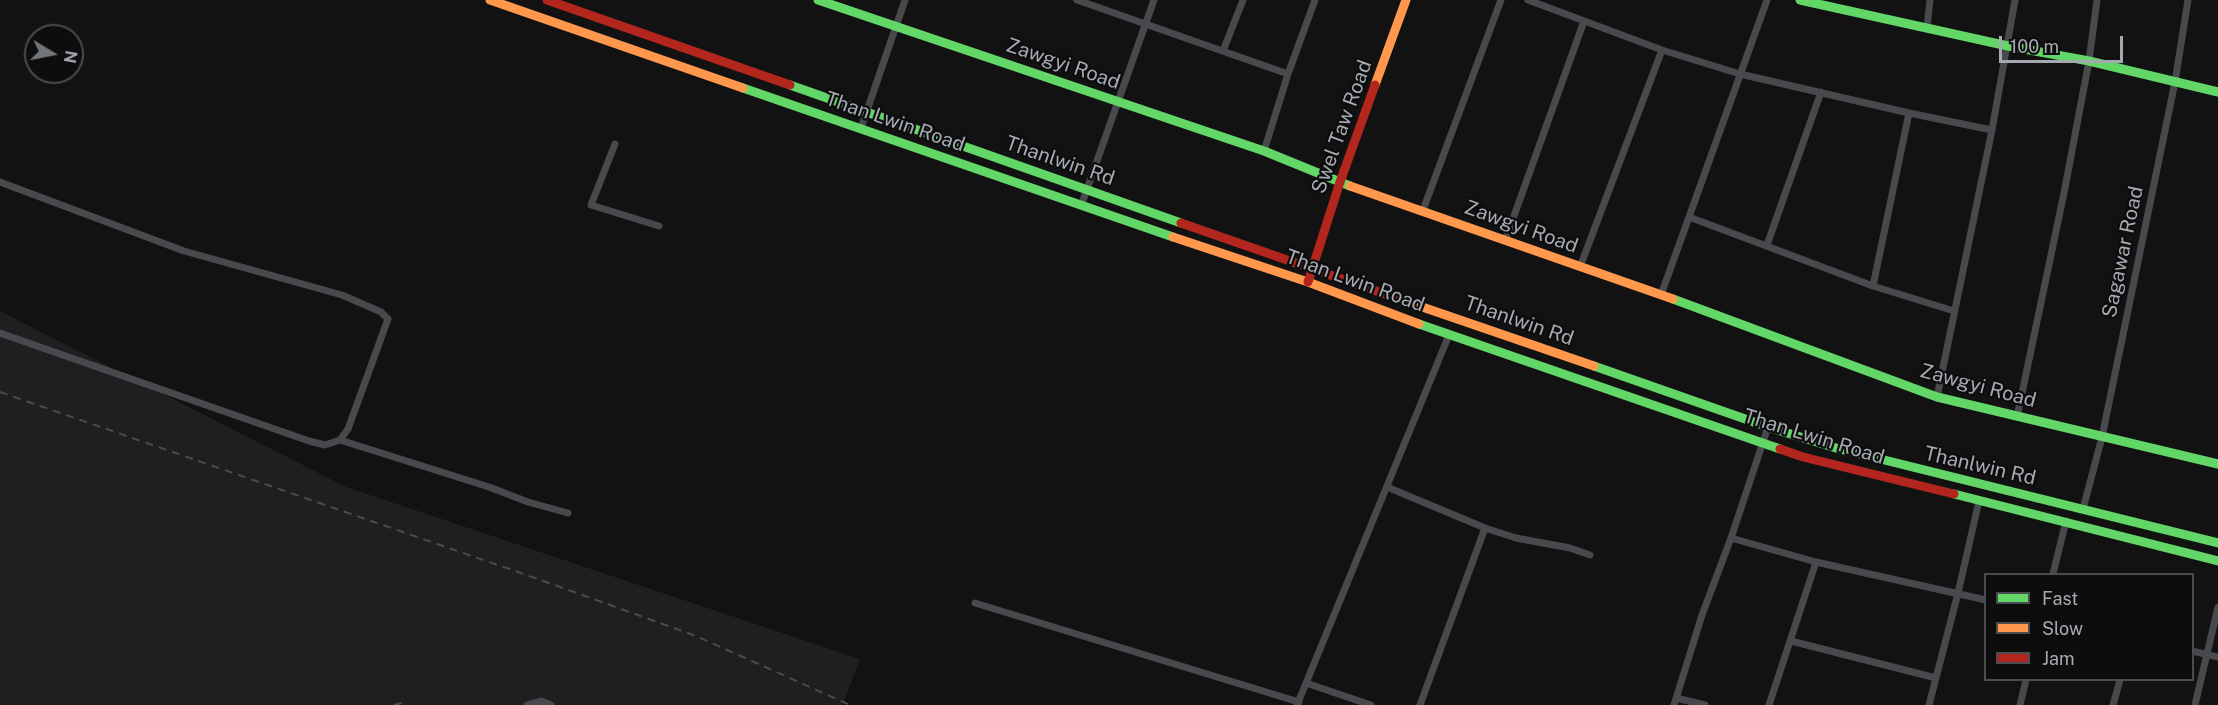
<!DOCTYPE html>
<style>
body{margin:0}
#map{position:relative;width:2218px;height:705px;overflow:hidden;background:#121213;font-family:"Public Sans",sans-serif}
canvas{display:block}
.legend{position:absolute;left:1984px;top:573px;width:210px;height:108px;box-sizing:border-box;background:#0d0d0e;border:2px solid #4a4c50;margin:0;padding:8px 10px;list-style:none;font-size:18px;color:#a5aab2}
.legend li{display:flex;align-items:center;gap:12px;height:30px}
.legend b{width:30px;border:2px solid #4a4c50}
.north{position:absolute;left:24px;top:24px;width:60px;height:60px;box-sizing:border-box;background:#0d0d0e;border:2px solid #4a4c50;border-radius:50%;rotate:100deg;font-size:16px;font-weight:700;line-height:24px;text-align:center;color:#a5aab2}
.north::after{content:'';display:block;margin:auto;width:21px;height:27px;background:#72757a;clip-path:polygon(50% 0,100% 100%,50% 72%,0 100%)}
.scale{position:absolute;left:1999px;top:36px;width:124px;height:27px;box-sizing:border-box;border:3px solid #a5aab2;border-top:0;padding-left:8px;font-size:18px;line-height:21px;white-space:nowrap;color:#a5aab2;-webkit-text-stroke:4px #0d0d0e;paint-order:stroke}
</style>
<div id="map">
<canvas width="2218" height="705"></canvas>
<ul class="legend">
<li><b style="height:8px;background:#63d668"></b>Fast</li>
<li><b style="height:8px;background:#ff974d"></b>Slow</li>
<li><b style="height:8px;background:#b3261e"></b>Jam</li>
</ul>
<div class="north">N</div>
<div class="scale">100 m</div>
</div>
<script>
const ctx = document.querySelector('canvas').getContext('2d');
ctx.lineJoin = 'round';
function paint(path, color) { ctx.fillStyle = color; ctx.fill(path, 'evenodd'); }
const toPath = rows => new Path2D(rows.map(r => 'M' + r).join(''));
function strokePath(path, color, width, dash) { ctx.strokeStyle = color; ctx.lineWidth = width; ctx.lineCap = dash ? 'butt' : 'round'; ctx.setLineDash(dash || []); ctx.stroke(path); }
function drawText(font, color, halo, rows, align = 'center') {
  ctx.font = font + ' "Public Sans",sans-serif'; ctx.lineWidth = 4.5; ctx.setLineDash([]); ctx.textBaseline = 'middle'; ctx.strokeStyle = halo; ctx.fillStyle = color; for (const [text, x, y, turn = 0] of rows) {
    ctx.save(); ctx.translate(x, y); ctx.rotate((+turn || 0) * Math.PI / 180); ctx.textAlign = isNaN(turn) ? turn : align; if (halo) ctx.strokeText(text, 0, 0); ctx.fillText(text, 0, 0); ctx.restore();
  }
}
const built = toPath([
 [0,311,346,487,860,659,843,705,0,705]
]);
const street = toPath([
 [1077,0,1288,74],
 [1528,0,1662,50,1740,74,1909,113,1992,130],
 [1927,28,1930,0],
 [1223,51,1243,0],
 [861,128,905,0],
 [615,144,591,205,659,226],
 [1264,151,1288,74,1315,0],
 [0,182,184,251,342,295,381,312,388,319,348,429,340,440,325,445,309,441,0,333],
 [1081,206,1154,0],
 [1423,210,1501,0],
 [1689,217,1873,286,1954,311],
 [1505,241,1584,21],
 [1767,245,1821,92],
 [1580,267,1662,50],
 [1873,286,1909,113],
 [1661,295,1767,0],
 [1937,397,1992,130,2015,0],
 [2017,417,2064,193,2089,61,2097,0],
 [340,440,489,487,528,502,568,513],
 [1387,487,1485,528,1516,538,1570,548,1590,555],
 [2083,509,2102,437,2175,82,2188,0],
 [1731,538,1816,562,1986,600],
 [2053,574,2066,521],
 [975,603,1299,702],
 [1791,641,1936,678],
 [2192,651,2218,657],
 [1306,683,1371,705],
 [1676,698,1705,705],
 [527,705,541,701,551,705],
 [1297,705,1449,335],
 [1420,705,1485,528],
 [1674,705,1702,615,1731,538,1768,427],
 [1769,705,1816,562],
 [1929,705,1958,593,1979,501],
 [2020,705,2026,680],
 [2113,705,2120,680],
 [2195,705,2218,607]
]);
const fast = toPath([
 [818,0,1264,151,1350,186],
 [1800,0,2008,46,2089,61,2218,92],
 [790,85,1181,223],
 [743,88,1173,237],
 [1673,299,1937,397,2218,464],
 [1419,324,1780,449],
 [1594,366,1768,427,1836,448,2218,543],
 [1954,494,2218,561]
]);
const slow = toPath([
 [490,0,743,88],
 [1375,85,1406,0],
 [1350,186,1673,299],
 [1173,237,1308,282,1419,324],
 [1399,299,1594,366]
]);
const jam = toPath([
 [547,0,790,85],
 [1181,223,1399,299],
 [1308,282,1340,182,1375,85],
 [1780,449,1803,457,1954,494]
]);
const rail = toPath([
 [0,392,538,579,696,636,850,705],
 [394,705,406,702]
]);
const streetNames = [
 ["Zawgyi Road",1063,64,19],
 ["Than Lwin Road",895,122,19],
 ["Swel Taw Road",1342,127,-70],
 ["Thanlwin Rd",1060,161,19],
 ["Zawgyi Road",1521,227,20],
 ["Sagawar Road",2123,252,-78],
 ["Than Lwin Road",1355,281,20],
 ["Thanlwin Rd",1519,321,19],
 ["Zawgyi Road",1978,386,15],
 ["Than Lwin Road",1814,437,17],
 ["Thanlwin Rd",1980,466,13]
];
paint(built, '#1f1f21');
strokePath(street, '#48494c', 7);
strokePath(fast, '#63d668', 9);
strokePath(slow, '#ff974d', 9);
strokePath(jam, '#b3261e', 9);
strokePath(rail, '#4a4b4d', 2, [8, 6]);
drawText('20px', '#a5aab2', '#0d0d0e', streetNames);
</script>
